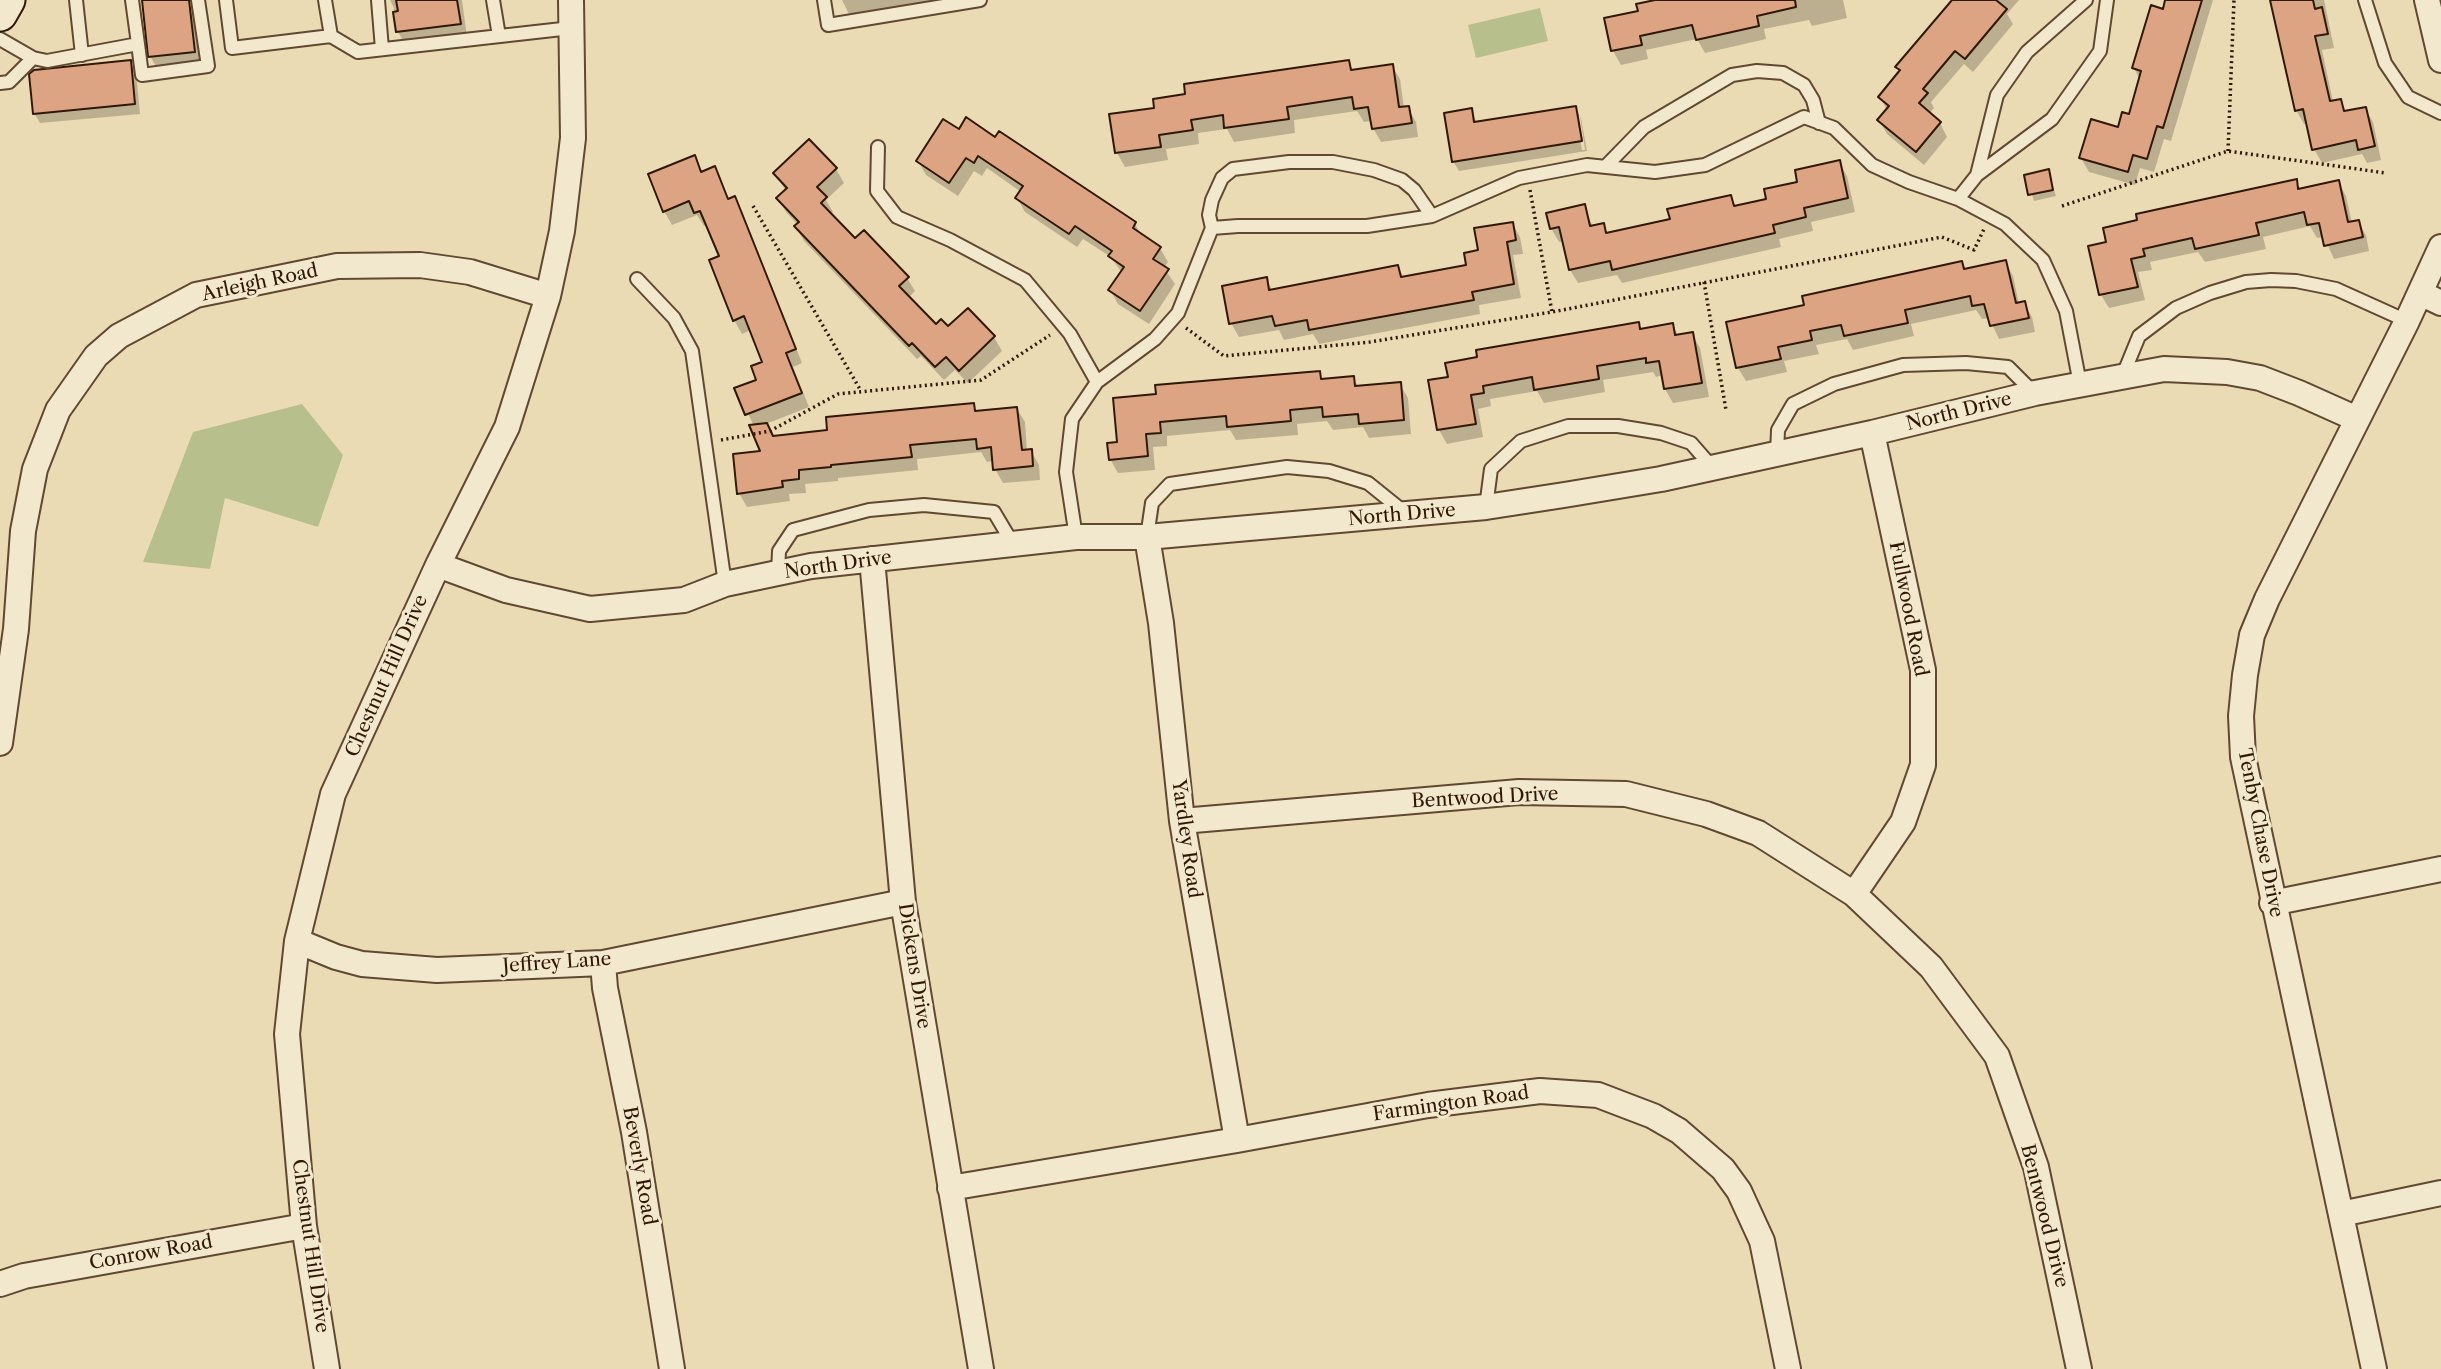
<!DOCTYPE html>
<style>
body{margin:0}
canvas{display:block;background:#ebdbb4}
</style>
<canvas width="2441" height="1369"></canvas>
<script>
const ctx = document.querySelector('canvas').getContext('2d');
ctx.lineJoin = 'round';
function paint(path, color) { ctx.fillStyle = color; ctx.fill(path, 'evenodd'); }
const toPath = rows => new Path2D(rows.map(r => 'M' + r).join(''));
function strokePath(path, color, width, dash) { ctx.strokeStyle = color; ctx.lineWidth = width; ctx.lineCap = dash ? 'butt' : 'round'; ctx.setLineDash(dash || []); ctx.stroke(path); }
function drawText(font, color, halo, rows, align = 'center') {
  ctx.font = font + ' "Libre Caslon Text",serif'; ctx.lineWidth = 6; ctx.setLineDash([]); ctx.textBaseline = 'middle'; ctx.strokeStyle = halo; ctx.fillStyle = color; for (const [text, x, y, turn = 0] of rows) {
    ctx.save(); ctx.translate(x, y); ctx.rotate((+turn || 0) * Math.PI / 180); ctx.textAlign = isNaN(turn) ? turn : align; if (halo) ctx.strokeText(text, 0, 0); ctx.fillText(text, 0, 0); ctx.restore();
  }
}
const green = toPath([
 [1540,8,1548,41,1476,58,1468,25],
 [302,404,343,455,318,527,225,498,210,569,143,562,193,432]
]);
const shadow = toPath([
 [144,0,194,0,201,66,158,70,150,56],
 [390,0,462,0,467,37,406,46,398,32,394,8],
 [842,0,930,0,930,4,850,16],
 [1663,0,1843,0,1847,18,1812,26,1809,20,1764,29,1766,39,1705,53,1697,39,1646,50,1648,59,1621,65,1613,51,1606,20,1640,12],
 [1954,0,2019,0,2007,14,2013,24,1973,72,1964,64,1931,102,1934,108,1929,114,1940,123,1947,137,1924,165,1887,134,1879,120,1887,110,1880,97,1901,73,1898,67],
 [2167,0,2213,0,2171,141,2164,139,2154,172,2140,168,2135,185,2089,172,2081,158,2119,129,2130,116,2140,80,2134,68,2164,11],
 [2272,0,2324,0,2334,48,2322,50,2333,102,2340,101,2347,113,2365,109,2373,122,2381,160,2367,163,2362,154,2322,163,2314,149,2308,123,2304,124,2296,110],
 [130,62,136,72,140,114,40,123,34,113],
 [1348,62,1353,71,1392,66,1400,79,1404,108,1408,108,1416,122,1418,137,1381,142,1373,128,1372,121,1364,122,1357,111,1294,120,1295,133,1234,142,1227,129,1198,133,1199,144,1166,149,1168,160,1125,167,1117,153,1156,109,1187,95],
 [1575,108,1581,118,1587,151,1459,171,1453,161,1471,110,1477,123],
 [1576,116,1580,116,1585,150,1582,150],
 [944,122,1135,224,1142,236,1160,248,1168,262,1164,268,1175,284,1149,324,1118,304,1110,290,1122,273,1111,257,1083,239,1077,247,1025,212,1017,198,1021,192,987,168,982,176,974,171,958,196,926,175,918,161],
 [809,142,836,169,844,183,826,200,833,212,830,215,855,241,907,278,915,291,908,298,936,326,948,329,968,310,994,337,1002,351,968,383,955,370,944,380,921,356,917,359,804,241,796,227,798,225,786,212,778,198,786,191,775,174],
 [694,158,703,173,714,169,729,200,734,198,742,212,802,363,793,367,809,407,766,424,774,438,829,432,973,405,978,413,1017,409,1025,422,1027,451,1031,451,1039,465,1040,480,1003,483,995,469,994,461,987,462,981,452,917,459,918,470,838,478,838,481,805,484,806,493,789,494,790,501,747,507,739,493,762,453,754,426,736,389,758,381,764,363,751,330,742,334,734,320,721,257,708,224,704,226,697,215,672,225,664,211],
 [1839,162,1847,176,1855,212,1811,222,1813,231,1779,239,1781,247,1622,283,1617,275,1578,283,1570,270,1564,241,1559,242,1551,228,1584,206,1593,227,1603,225,1608,235,1672,220,1730,197,1736,207,1768,200],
 [2048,171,2056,196,2034,201,2026,176],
 [2296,181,2301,190,2338,182,2346,196,2352,223,2358,222,2366,235,2369,251,2334,259,2324,237,2317,238,2310,226,2263,237,2266,249,2205,262,2198,252,2150,262,2152,270,2138,272,2145,300,2109,308,2101,295,2108,243],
 [1512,223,1520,237,1523,254,1513,255,1521,298,1479,305,1480,314,1319,344,1313,334,1284,340,1279,330,1239,337,1231,323,1266,279,1273,291,1398,267,1404,278,1468,266,1480,252],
 [2005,262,2013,276,2019,304,2024,303,2032,317,2035,332,1999,339,1989,318,1982,319,1976,310,1911,324,1914,336,1853,350,1847,339,1816,345,1819,354,1784,361,1787,372,1746,381,1738,368,1806,307,1961,263,1965,271],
 [1638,324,1642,330,1672,325,1679,336,1692,334,1700,348,1709,397,1673,403,1665,389,1663,375,1656,377,1653,372,1603,380,1605,392,1544,403,1537,391,1490,399,1491,406,1478,409,1483,437,1447,444,1439,430,1450,378],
 [1319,372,1323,380,1353,378,1359,388,1400,384,1408,398,1411,434,1369,438,1363,427,1333,430,1327,421,1297,424,1298,435,1236,440,1230,430,1167,436,1167,446,1153,447,1155,470,1118,473,1110,459,1119,444,1115,400]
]);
const building = toPath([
 [142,0,189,0,195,52,148,57,142,0],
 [396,0,457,0,461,24,396,32,393,12,398,11,396,0],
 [1655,0,1795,0,1796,7,1757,16,1759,26,1696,40,1692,25,1640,36,1642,45,1611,51,1604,18,1638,11,1636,4,1655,0],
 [1952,0,1996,0,2007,9,1965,59,1955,51,1923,89,1928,93,1919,103,1941,122,1916,152,1877,120,1889,106,1878,97,1900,70,1895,67,1952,0],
 [2165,0,2202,0,2163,128,2157,126,2147,159,2133,155,2128,172,2079,158,2091,119,2118,127,2122,112,2129,114,2141,71,2132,68,2151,5,2163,9,2165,0],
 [2270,0,2313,0,2315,9,2322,7,2328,34,2315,36,2330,101,2341,99,2344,111,2366,107,2375,146,2358,150,2356,140,2312,150,2303,109,2295,111,2270,0],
 [131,60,135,104,33,114,29,74,34,70,131,60],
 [1349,60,1351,70,1393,64,1399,107,1409,106,1412,123,1372,129,1368,107,1354,109,1352,97,1287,107,1289,119,1224,128,1223,115,1191,120,1193,130,1159,135,1161,147,1115,153,1109,114,1154,108,1153,99,1185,94,1184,84,1349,60],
 [1576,106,1582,141,1452,162,1444,113,1472,108,1474,122,1576,106],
 [966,117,995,137,999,131,1136,222,1133,228,1161,247,1153,259,1169,269,1140,311,1108,290,1124,267,1108,256,1112,251,1075,226,1069,234,1015,198,1023,186,978,156,974,163,966,158,949,183,916,161,943,119,959,129,966,117],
 [809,139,837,168,817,187,827,197,821,203,855,238,864,230,909,277,899,286,936,324,941,319,948,326,968,308,995,336,959,371,946,357,935,367,912,343,909,346,794,226,799,222,776,198,787,188,773,173,809,139],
 [695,155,701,172,715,166,728,199,735,196,796,349,786,353,802,393,745,415,734,388,756,380,751,366,762,362,744,316,733,321,709,260,719,256,700,211,694,213,689,201,663,212,648,174,695,155],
 [1840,160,1848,198,1804,208,1806,217,1773,225,1775,233,1612,270,1610,261,1569,270,1559,227,1550,229,1546,213,1585,204,1590,226,1604,223,1606,233,1670,219,1667,209,1731,195,1734,206,1766,199,1764,189,1797,182,1795,170,1840,160],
 [2049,169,2053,190,2028,195,2024,175,2049,169],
 [2297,179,2298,189,2339,180,2348,222,2359,220,2363,237,2324,246,2319,223,2307,225,2304,212,2256,223,2259,235,2195,249,2192,238,2143,249,2145,256,2131,259,2138,287,2099,295,2088,246,2106,242,2103,228,2137,220,2136,214,2297,179],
 [1513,222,1516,240,1507,242,1514,284,1472,292,1474,300,1309,330,1307,320,1275,326,1272,316,1229,324,1222,286,1267,277,1269,290,1398,265,1401,277,1466,265,1464,253,1478,250,1474,228,1513,222],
 [2006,260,2016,303,2025,301,2029,318,1990,326,1984,304,1972,306,1970,296,1905,310,1908,323,1844,336,1841,325,1810,331,1812,340,1778,347,1781,359,1736,368,1726,322,1804,305,1802,296,1962,261,1964,269,2006,260],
 [1639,322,1640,329,1673,323,1675,335,1693,332,1702,383,1664,389,1659,361,1646,363,1646,358,1597,366,1599,379,1534,390,1532,377,1483,386,1484,393,1471,395,1476,424,1437,430,1428,380,1448,377,1445,363,1477,357,1476,350,1639,322],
 [1320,371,1321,379,1354,376,1355,386,1401,382,1404,420,1359,424,1358,414,1323,417,1322,407,1290,410,1291,421,1227,427,1226,416,1160,422,1161,433,1146,434,1148,456,1109,460,1107,443,1117,442,1113,398,1156,394,1155,385,1320,371],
 [974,403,975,411,1017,407,1022,450,1032,449,1033,466,993,470,991,447,977,449,976,439,910,445,912,457,831,465,831,467,799,470,799,479,782,481,783,487,737,494,733,454,760,451,749,425,767,423,773,436,827,430,826,417,974,403]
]);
const path = toPath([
 [2228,151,2234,0],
 [1530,190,1552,312],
 [753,206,861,391],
 [2062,206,2228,151,2386,173],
 [1704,282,1726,410],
 [1186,328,1224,356,1370,342,1552,312,1942,237,1974,250,1984,229],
 [721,440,770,431,838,394,981,380,1050,335]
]);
const lane = toPath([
 [76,0,82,55],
 [226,0,232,48,331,36,325,0],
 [378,0,382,49],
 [493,0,499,36],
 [824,0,828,25,980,0],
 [2365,0,2385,63,2408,97,2441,113],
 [331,36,358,52,571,28],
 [0,39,33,58,47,61,138,44,132,0],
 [138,44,142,75,208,66,198,0],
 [0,83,9,82,33,58],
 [878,147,877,191,897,217,950,240,1025,280,1070,334,1097,382],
 [1605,167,1644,127,1732,75,1757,71,1783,73,1804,85,1813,100,1819,123],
 [1977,175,1997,95,2027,52,2086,0],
 [1958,199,1977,175,2052,119,2100,51,2107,0],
 [1212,228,1209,215,1212,200,1222,178,1233,169,1289,162,1333,162,1374,170,1402,180,1414,190,1432,216],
 [637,279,674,318,692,351,725,584],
 [2123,375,2139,336,2176,308,2210,293,2246,282,2271,280,2296,281,2336,289,2407,321],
 [1777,454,1778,430,1793,404,1834,384,1903,365,1966,363,2008,367,2034,393],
 [1486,507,1491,469,1521,441,1568,426,1618,426,1661,433,1691,443,1712,467],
 [1076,537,1066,472,1072,419,1097,382,1155,339,1178,313,1212,228,1238,226,1367,226,1432,216,1519,178,1587,165,1655,172,1705,165,1804,117,1834,128,1872,165,1909,182,1958,199,2005,224,2043,260,2066,311,2080,384],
 [1147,537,1152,503,1170,484,1287,467,1329,471,1368,483,1404,512],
 [778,573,779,551,793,530,869,510,924,505,994,512,1013,544]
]);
const street = toPath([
 [2427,0,2441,60],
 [2420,293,2441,303],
 [1147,537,1161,623,1182,821,1237,1140],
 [872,559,903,902,981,1369],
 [438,565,506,590,590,609,684,600,725,584,811,566,1076,537,1147,537,1486,507,1564,495,1661,479,1872,433,2035,393,2164,369,2227,372,2260,378,2299,393,2357,419],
 [0,743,16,629,23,531,35,469,58,410,96,356,119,336,196,295,337,266,420,265,470,272,548,296],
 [1182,821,1519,792,1626,794,1706,814,1758,833,1854,894,1931,967,1997,1056,2036,1167,2079,1369],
 [1854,894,1903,822,1923,765,1923,670,1872,433],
 [2272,903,2441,869],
 [297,941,336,957,362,964,437,970,603,963,903,902],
 [603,963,605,988,634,1132,672,1369],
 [950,1188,1237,1140,1428,1105,1540,1091,1598,1095,1653,1116,1679,1131,1723,1169,1739,1191,1762,1241,1788,1369],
 [2341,1214,2441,1193],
 [0,1284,24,1276,304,1226],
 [327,1369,304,1226,287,1034,297,941,333,794,438,565,507,427,548,296,562,231,573,138,571,0],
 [2374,1369,2243,757,2241,716,2245,675,2252,635,2267,599,2407,321,2441,247]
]);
const secondary = toPath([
 [0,14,8,0]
]);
const streetNames = [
 ["Arleigh Road",260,283,-12],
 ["North Drive",1959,412,-14],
 ["North Drive",1402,515,-5],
 ["North Drive",838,565,-8],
 ["Fullwood Road",1908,609,79],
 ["Chestnut Hill Drive",387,676,-66],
 ["Bentwood Drive",1485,798,-3],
 ["Tenby Chase Drive",2260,833,79],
 ["Yardley Road",1186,839,82],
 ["Jeffrey Lane",557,963,-4],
 ["Dickens Drive",914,966,81],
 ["Farmington Road",1451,1104,-8],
 ["Beverly Road",639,1166,80],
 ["Bentwood Drive",2044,1216,76],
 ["Chestnut Hill Drive",310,1246,82],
 ["Conrow Road",151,1253,-10]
];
paint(green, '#b7c08d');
paint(shadow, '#0003');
paint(building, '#dda483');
strokePath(building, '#311804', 2);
strokePath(lane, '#604930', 16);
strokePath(street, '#604930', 28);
strokePath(secondary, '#311804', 37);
strokePath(path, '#311804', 3.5, [2, 3.5]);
strokePath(lane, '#f2e8ce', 12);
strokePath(street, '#f2e8ce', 24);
strokePath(secondary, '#f2e8ce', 33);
drawText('19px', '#311804', '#f2e8ce', streetNames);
</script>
